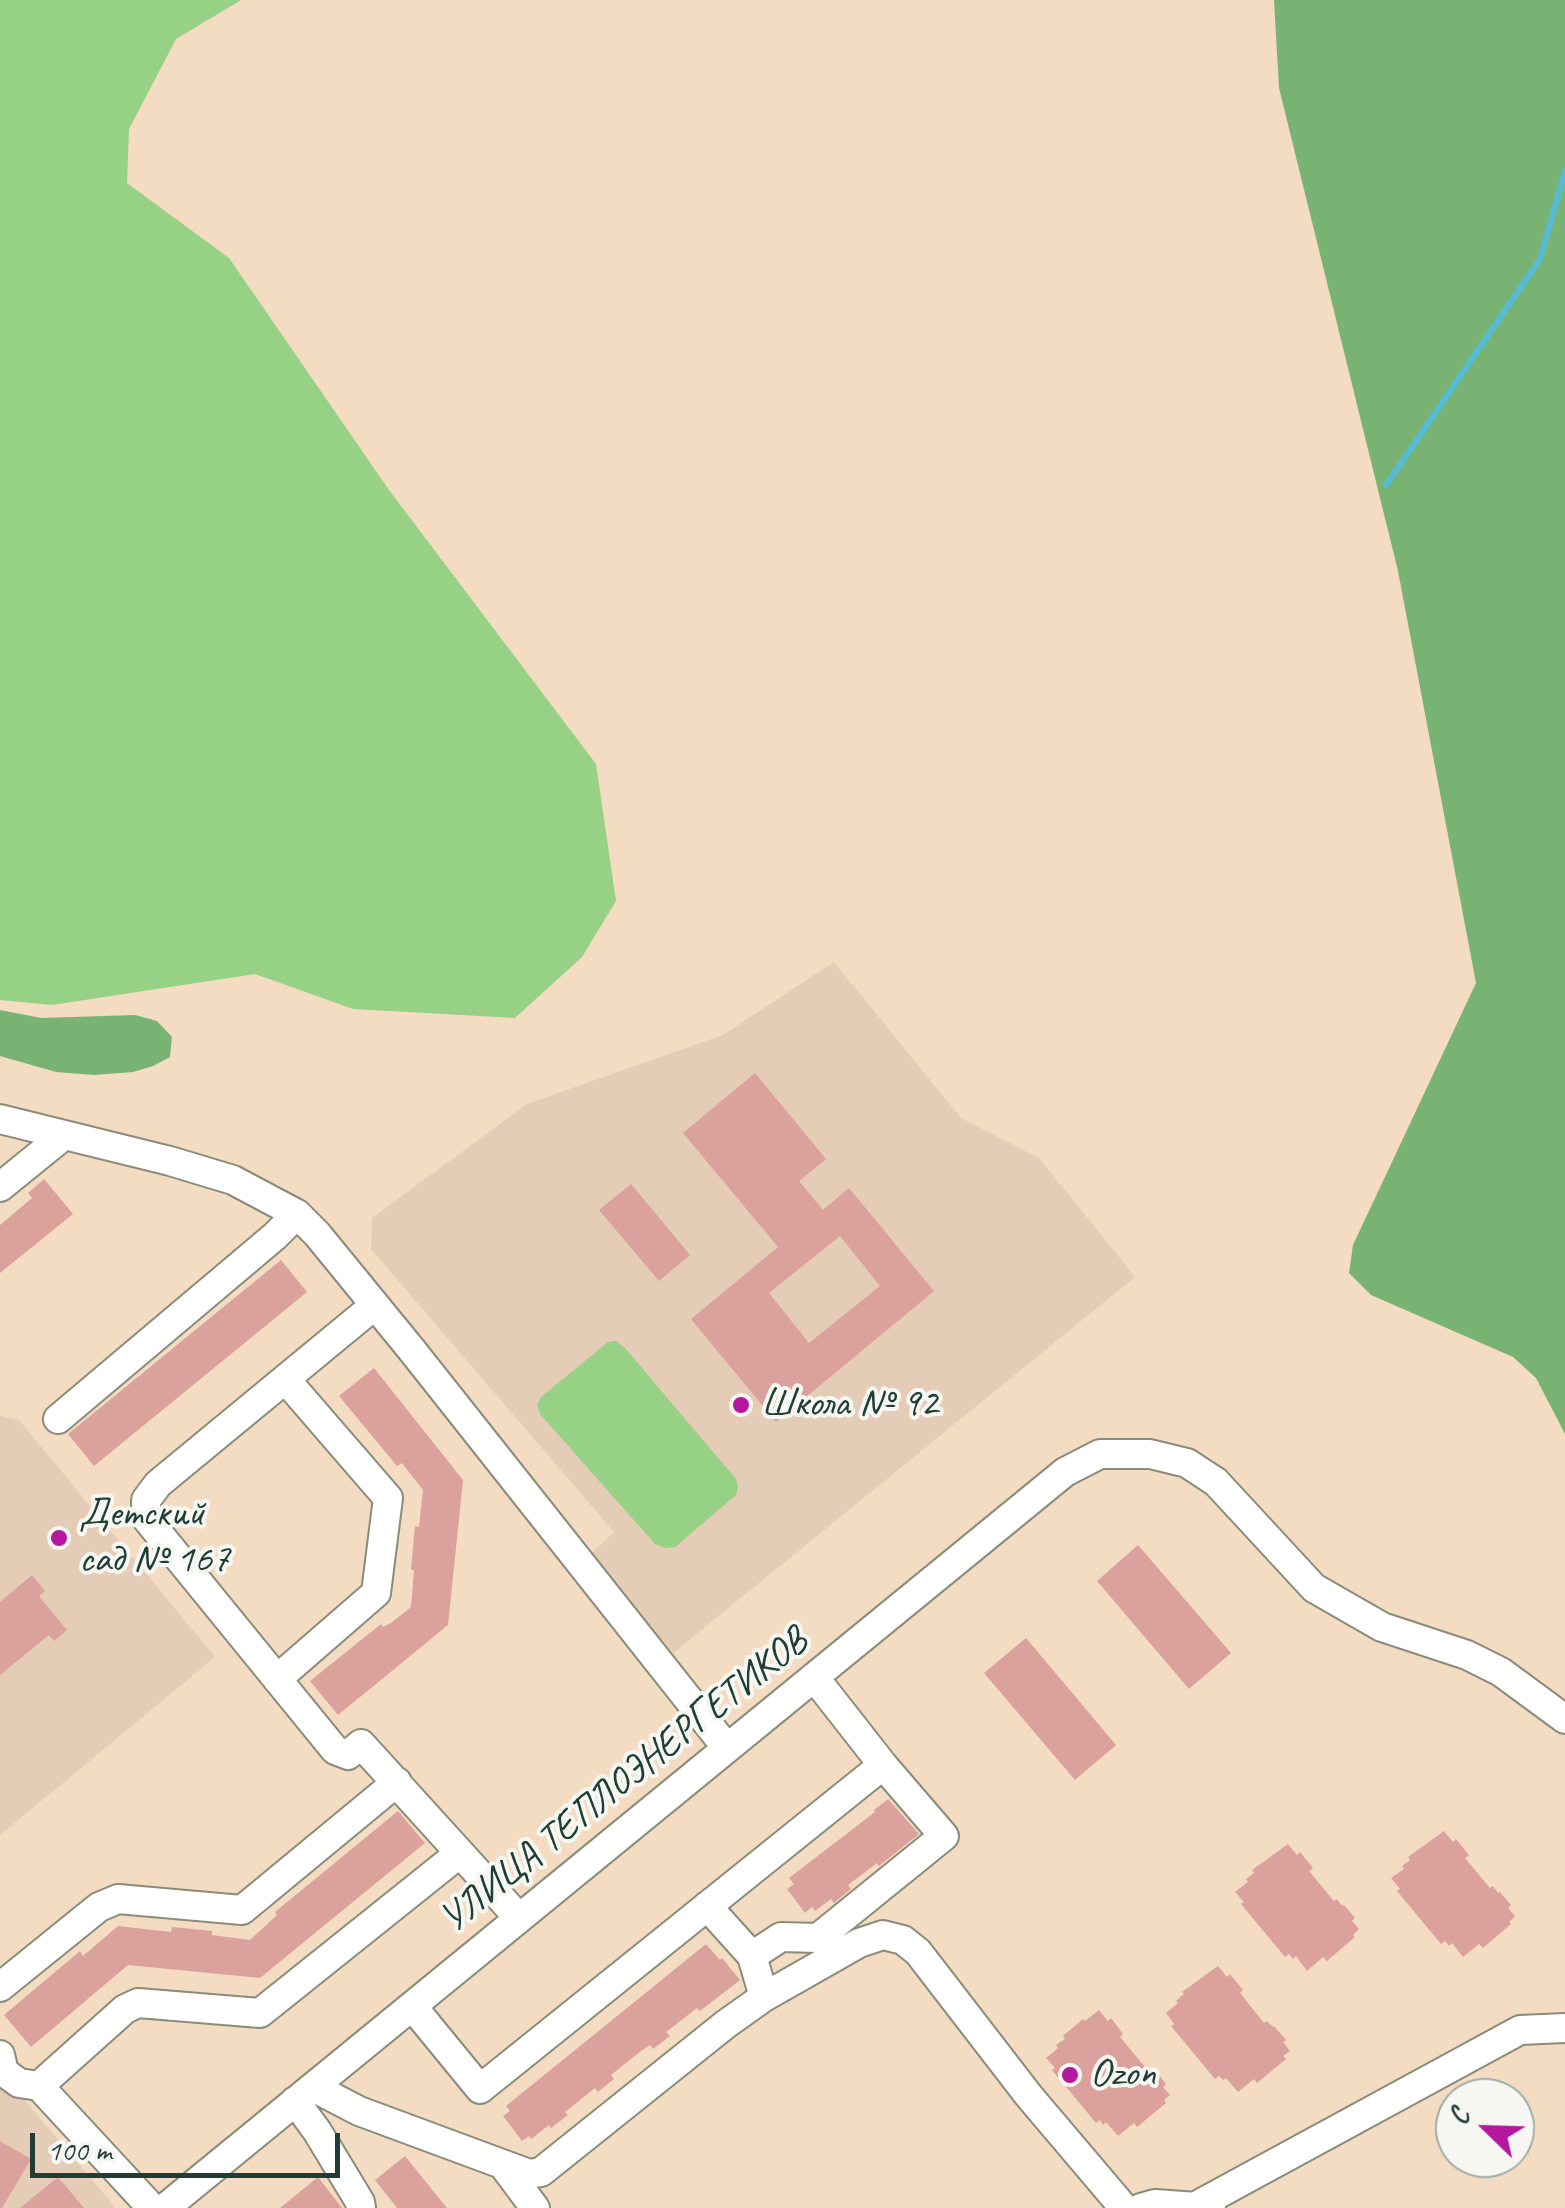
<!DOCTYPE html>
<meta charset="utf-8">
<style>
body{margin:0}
#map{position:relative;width:1565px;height:2208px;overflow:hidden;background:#f3dcc1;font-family:Caveat,sans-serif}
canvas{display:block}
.north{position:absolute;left:1435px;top:2078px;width:100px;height:100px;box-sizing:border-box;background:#f6f6f2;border:2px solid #a0aca6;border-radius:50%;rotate:293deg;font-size:28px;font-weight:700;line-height:40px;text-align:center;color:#1f3d34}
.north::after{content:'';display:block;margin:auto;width:35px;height:45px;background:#b5179e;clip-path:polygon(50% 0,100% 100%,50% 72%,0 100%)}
.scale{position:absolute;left:30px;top:2133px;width:310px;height:45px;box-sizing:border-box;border:5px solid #1f3d34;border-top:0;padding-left:12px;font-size:30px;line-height:35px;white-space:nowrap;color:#1f3d34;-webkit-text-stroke:8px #f6f6f2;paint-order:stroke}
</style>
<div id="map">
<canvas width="1565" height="2208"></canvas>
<div class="north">С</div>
<div class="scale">100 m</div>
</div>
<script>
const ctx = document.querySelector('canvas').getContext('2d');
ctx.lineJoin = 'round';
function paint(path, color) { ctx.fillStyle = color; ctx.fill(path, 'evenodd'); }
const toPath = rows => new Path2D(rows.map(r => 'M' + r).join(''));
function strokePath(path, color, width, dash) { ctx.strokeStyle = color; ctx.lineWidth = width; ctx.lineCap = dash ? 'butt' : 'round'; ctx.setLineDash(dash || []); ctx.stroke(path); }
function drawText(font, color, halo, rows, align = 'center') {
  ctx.font = font + ' Caveat,sans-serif'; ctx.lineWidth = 8; ctx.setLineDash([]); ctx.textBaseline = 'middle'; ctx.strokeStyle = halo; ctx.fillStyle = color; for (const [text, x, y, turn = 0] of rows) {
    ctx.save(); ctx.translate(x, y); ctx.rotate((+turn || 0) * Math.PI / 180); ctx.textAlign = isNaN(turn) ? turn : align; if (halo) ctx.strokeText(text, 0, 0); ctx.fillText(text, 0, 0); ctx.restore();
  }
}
const built = toPath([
 [834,962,961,1118,1039,1158,1135,1277,673,1653,590,1555,614,1532,371,1249,372,1218,527,1104,723,1035],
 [0,1416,19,1420,215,1657,0,1835],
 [0,2071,116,2208,0,2208]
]);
const green = toPath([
 [0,0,241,0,176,39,129,129,127,183,229,258,389,490,596,764,616,901,582,957,515,1018,353,1009,255,974,52,1005,0,1000],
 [616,1341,625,1348,736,1479,738,1487,736,1495,675,1547,665,1548,655,1544,540,1414,537,1405,541,1397,608,1342]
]);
const forest = toPath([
 [1274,0,1565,0,1565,1434,1536,1378,1513,1357,1371,1295,1349,1273,1353,1245,1476,983,1398,571,1279,88],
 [0,1010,41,1018,135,1015,157,1021,172,1037,170,1057,153,1066,133,1072,94,1075,56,1072,0,1056]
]);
const stream = toPath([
 [1386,485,1540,259,1565,171]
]);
const building = toPath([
 [755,1073,826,1159,799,1181,823,1210,849,1188,934,1291,776,1422,691,1319,778,1247,683,1133],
 [840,1236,880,1286,809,1343,769,1293],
 [44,1179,73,1214,0,1273,0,1225,32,1198,28,1193],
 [631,1184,690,1255,659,1281,599,1210],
 [281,1260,307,1292,94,1466,68,1434],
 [374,1368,463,1480,448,1625,338,1715,310,1681,381,1624,383,1627,391,1623,411,1607,414,1570,411,1570,415,1526,419,1527,423,1490,402,1463,397,1466,339,1396],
 [1138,1545,1231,1653,1189,1689,1097,1581],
 [32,1575,45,1591,39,1596,67,1630,54,1641,49,1635,0,1675,0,1602],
 [1026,1638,1116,1745,1075,1780,984,1673],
 [888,1799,919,1834,879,1866,877,1863,848,1885,851,1889,834,1903,831,1899,815,1911,812,1907,805,1913,787,1889,794,1884,789,1878,875,1812,874,1810],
 [398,1811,425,1843,260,1978,128,1965,31,2047,4,2015,80,1951,83,1956,118,1926,171,1932,172,1927,212,1931,212,1935,250,1940,277,1915,275,1912],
 [1444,1831,1453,1842,1456,1839,1469,1855,1465,1858,1490,1888,1493,1886,1498,1893,1500,1892,1511,1905,1508,1908,1515,1916,1509,1922,1511,1924,1483,1948,1479,1944,1463,1957,1452,1943,1449,1946,1445,1941,1441,1944,1397,1891,1400,1889,1391,1878,1404,1869,1402,1866,1410,1860,1408,1857],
 [1288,1844,1297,1855,1300,1852,1313,1868,1309,1871,1334,1901,1337,1899,1342,1906,1344,1905,1355,1918,1352,1921,1359,1929,1353,1935,1355,1937,1327,1961,1323,1957,1307,1971,1296,1956,1293,1959,1289,1954,1285,1957,1241,1904,1244,1902,1235,1892,1248,1882,1246,1879,1254,1873,1252,1870],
 [706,1944,720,1960,722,1958,740,1980,700,2011,697,2008,666,2032,670,2036,653,2049,650,2045,641,2051,611,2075,614,2079,598,2092,595,2088,565,2112,568,2115,551,2128,549,2125,531,2139,529,2136,522,2141,503,2116,510,2111,506,2106],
 [1218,1966,1227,1977,1230,1974,1243,1990,1240,1993,1264,2023,1267,2021,1273,2027,1274,2026,1286,2040,1283,2042,1290,2051,1283,2056,1286,2059,1257,2083,1254,2079,1238,2092,1226,2078,1223,2080,1219,2076,1215,2079,1171,2026,1174,2024,1166,2013,1178,2003,1176,2001,1184,1994,1182,1992],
 [1099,2010,1108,2021,1111,2018,1123,2034,1120,2037,1145,2067,1148,2065,1153,2072,1155,2070,1166,2084,1163,2087,1170,2095,1164,2100,1166,2103,1137,2127,1134,2123,1118,2136,1106,2122,1103,2125,1100,2120,1096,2123,1052,2070,1055,2068,1046,2058,1058,2048,1056,2045,1065,2039,1063,2036,1083,2019,1085,2021],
 [0,2141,31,2159,2,2208,0,2208],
 [405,2156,447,2208,397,2208,375,2180],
 [58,2177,84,2208,20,2208],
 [318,2177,342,2208,280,2208]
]);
const minor = toPath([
 [0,1119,170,1161,233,1180,297,1214,317,1234,411,1349,727,1748],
 [0,1187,63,1136],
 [375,1305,158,1484,146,1500,146,1518,335,1750,348,1755,361,1744,519,1918],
 [58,1419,275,1236,297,1214],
 [277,1679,376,1593,388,1498,286,1380],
 [707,1906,752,1956,764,1997],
 [752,1956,781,1937,818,1938,944,1836,883,1765],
 [0,1987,99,1907,118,1899,242,1910,397,1782],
 [412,2006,480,2089,883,1765,814,1677],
 [0,2055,4,2072,19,2083,39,2086,152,2208],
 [39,2086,125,2009,138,2003,260,2013,460,1853],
 [313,2087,359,2111,529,2174,541,2172,726,2024,764,1997,859,1943,883,1935,903,1940,918,1952,1029,2096,1124,2208],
 [295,2101,317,2131,360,2202,361,2208],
 [503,2165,535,2208],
 [1196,2206,1520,2030,1565,2028],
 [165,2208,1065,1472,1100,1454,1150,1454,1187,1463,1216,1482,1314,1588,1382,1627,1467,1655,1501,1672,1565,1719],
 [1141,2208,1155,2204,1211,2208]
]);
const markers = [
 [741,1405,10,"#b5179e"],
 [59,1538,10,"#b5179e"],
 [1070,2075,10,"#b5179e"]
];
const poiNames = [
 ["Школа № 92",761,1405],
 ["Детский",79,1515],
 ["сад № 167",79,1561],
 ["Ozon",1090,2075]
];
const streetNames = [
 ["УЛИЦА ТЕПЛОЭНЕРГЕТИКОВ",624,1781,-39]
];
paint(built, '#e5ccb6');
paint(green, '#96d186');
paint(forest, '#78b373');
strokePath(stream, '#56bcd4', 6);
paint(building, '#dba19c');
strokePath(minor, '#898c7a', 32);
strokePath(minor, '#fff', 28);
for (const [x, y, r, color] of markers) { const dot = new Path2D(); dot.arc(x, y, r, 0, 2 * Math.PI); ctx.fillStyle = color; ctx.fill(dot); strokePath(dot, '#f6f6f2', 4); }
drawText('40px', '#1f3d34', '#f6f6f2', poiNames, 'left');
drawText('40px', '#1f3d34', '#f6f6f2', streetNames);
</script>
